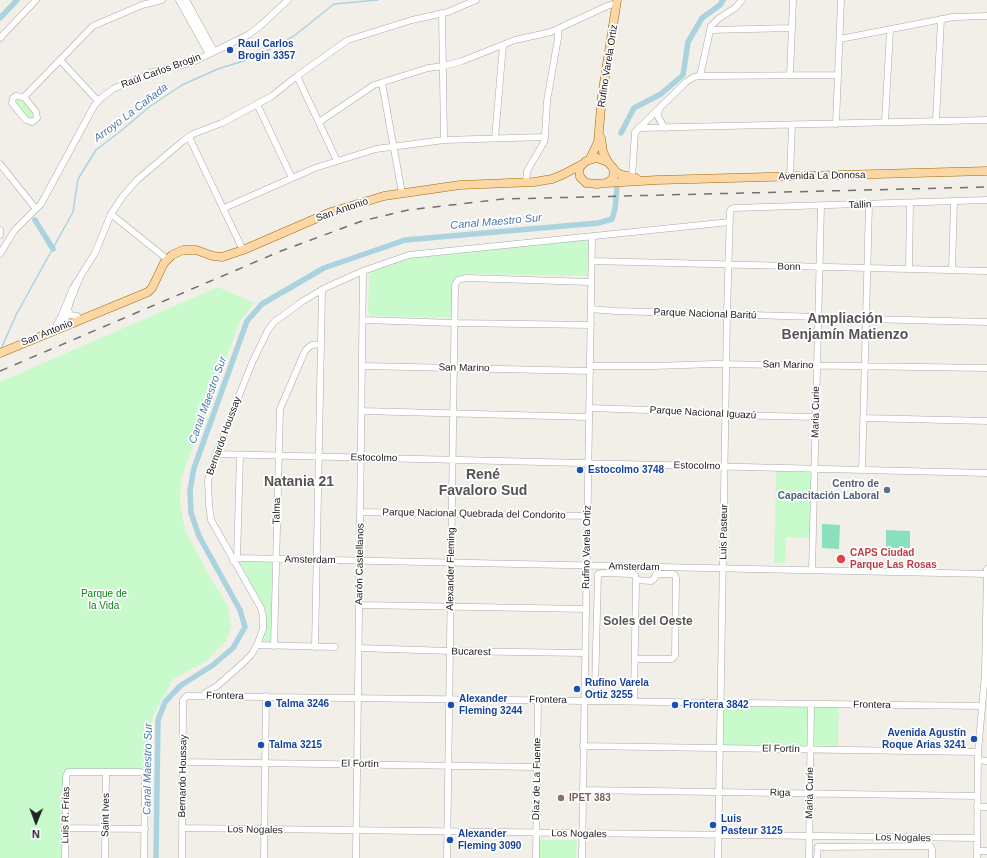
<!DOCTYPE html>
<meta charset="utf-8">
<style>
body{margin:0}
#map{position:relative;width:987px;height:858px;overflow:hidden;background:#f2efe9;font-family:Arial,sans-serif}
canvas{display:block}
.north{position:absolute;left:16px;top:802px;width:40px;height:40px;-webkit-text-stroke:3px #fff;paint-order:stroke;rotate:181deg;font-size:11px;font-weight:700;line-height:16px;text-align:center;color:#222}
.north::after{content:'';display:block;margin:auto;width:14px;height:18px;background:#222;clip-path:polygon(50% 0,100% 100%,50% 72%,0 100%)}
</style>
<div id="map">
<canvas width="987" height="858"></canvas>
<div class="north">N</div>
</div>
<script>
const ctx = document.querySelector('canvas').getContext('2d');
ctx.lineJoin = 'round';
function paint(path, color) { ctx.fillStyle = color; ctx.fill(path, 'evenodd'); }
const toPath = rows => new Path2D(rows.map(r => 'M' + r).join(''));
function strokePath(path, color, width, dash) { ctx.strokeStyle = color; ctx.lineWidth = width; ctx.lineCap = dash ? 'butt' : 'round'; ctx.setLineDash(dash || []); ctx.stroke(path); }
function drawText(font, color, halo, rows, align = 'center') {
  ctx.font = font + ' Arial,sans-serif'; ctx.lineWidth = 3.5; ctx.setLineDash([]); ctx.textBaseline = 'middle'; ctx.strokeStyle = halo; ctx.fillStyle = color; for (const [text, x, y, turn = 0] of rows) {
    ctx.save(); ctx.translate(x, y); ctx.rotate((+turn || 0) * Math.PI / 180); ctx.textAlign = isNaN(turn) ? turn : align; if (halo) ctx.strokeText(text, 0, 0); ctx.fillText(text, 0, 0); ctx.restore();
  }
}
const park = toPath([
 [18,98,21,100,33,113,33,119,29,119,15,104,16,99],
 [586,239,589,241,589,276,466,274,459,278,453,318,371,316,368,312,369,275,372,270,410,257],
 [218,287,254,303,240,321,181,479,180,503,185,529,208,574,228,606,231,626,226,641,205,662,173,679,153,716,147,748,146,774,68,772,65,858,0,858,0,382],
 [776,471,808,471,811,473,811,538,786,537,785,563,774,563],
 [239,561,272,561,273,643,263,643,265,617,262,606],
 [724,705,808,706,807,746,724,745],
 [814,705,839,706,838,748,813,748],
 [539,840,577,840,576,858,539,858]
]);
const pitch = toPath([
 [822,524,840,525,839,549,822,548],
 [886,530,910,531,910,548,886,548]
]);
const stream = toPath([
 [1,349,16,315,73,212,78,179,96,150,122,130,149,107,182,85,218,69,256,57,294,36,334,4,378,0]
]);
const canal = toPath([
 [0,18,17,0],
 [621,133,634,108,661,94,683,75,688,42,702,18,720,5,723,0],
 [35,220,53,249],
 [156,858,158,720,165,702,180,686,213,665,233,648,245,627,240,610,199,536,191,513,190,490,194,468,247,321,262,304,324,268,405,240,598,223,612,219,615,209,617,186]
]);
const minor = toPath([
 [179,0,209,54],
 [186,0,214,51],
 [442,13,444,140],
 [710,30,792,28],
 [0,38,36,0],
 [840,39,953,17,987,16],
 [60,60,93,26,142,5,162,0],
 [790,75,793,0],
 [297,76,337,161],
 [700,76,837,75],
 [382,83,402,193],
 [16,96,24,97,36,112,37,118,35,120,32,122,26,120,12,103,13,98,16,96],
 [24,97,60,60,98,101],
 [257,104,292,178],
 [659,110,658,117,665,128],
 [936,120,941,19],
 [319,122,374,85,428,68,444,66,462,61,515,40,551,32,607,6,617,3],
 [885,122,890,30],
 [836,124,841,0],
 [638,128,987,120],
 [189,137,243,250],
 [495,138,503,45],
 [0,164,36,209],
 [790,176,792,125],
 [632,178,635,132,686,82,694,77,700,76,711,26,718,19,735,8,742,0],
 [526,183,527,171,544,142,545,137,547,101,558,38,558,29],
 [224,208,315,168,376,149,444,140,545,137],
 [111,214,167,259],
 [0,230,0,235],
 [0,254,14,231,41,204,94,106,101,98,113,89,126,83,153,72,193,62,248,35,261,25,288,0],
 [592,261,987,271],
 [909,269,910,203],
 [952,270,954,201],
 [80,277,95,253,111,214,123,196,137,180,183,141,193,134,222,123,272,96,297,76,348,40,412,20,448,12,476,0],
 [68,309,70,315,77,316],
 [591,309,615,311,819,317],
 [866,319,987,322],
 [363,320,455,323,591,325],
 [57,324,61,317,73,288,80,277,70,302,65,320,60,328],
 [363,366,590,371],
 [590,366,654,366,714,364,987,368],
 [589,408,676,411,726,415,816,417],
 [362,411,589,417],
 [863,418,987,421],
 [216,454,987,473],
 [862,470,869,204],
 [361,512,587,516],
 [237,558,240,455],
 [233,561,237,558,987,574],
 [812,570,821,206],
 [359,605,586,609],
 [257,645,335,647],
 [274,646,280,409,305,351,309,347,312,345,321,344],
 [315,647,322,290],
 [359,648,450,651,584,653],
 [595,687,598,574,601,573,633,574,635,575,636,580,651,581,654,579,656,574,673,574,675,575,676,578,675,656,672,659,635,659],
 [204,696,205,693,217,686,242,664,251,655,257,645,263,629,263,617,261,608,211,520,209,505,208,480,216,454,252,363,268,330,274,322,303,301,325,288,363,271,409,255,730,222],
 [634,701,636,580],
 [583,746,978,752],
 [978,760,987,761],
 [183,762,537,767],
 [583,790,977,796],
 [977,807,987,807],
 [66,828,145,829],
 [182,828,976,838],
 [977,851,987,851],
 [65,858,66,776,68,772,140,772,146,774,145,779,144,858],
 [105,858,106,772],
 [182,858,183,700,187,696,982,706],
 [264,858,266,696],
 [356,858,363,271],
 [447,858,455,285,458,280,466,278,591,282],
 [536,858,538,700],
 [582,858,592,236],
 [718,858,727,314,730,211,731,209,734,208,987,200],
 [809,858,811,704],
 [817,858,818,847,930,846,932,849,932,858],
 [977,858,978,752,985,674,987,569]
]);
const major = toPath([
 [601,138,603,152,608,162],
 [597,158,608,162,613,168,614,176,610,181,606,183,597,184,586,183,580,177,579,168,586,161,597,158],
 [590,159,598,142,602,96,617,0],
 [613,168,616,172,622,175,636,178],
 [606,183,657,180,987,171],
 [0,353,148,292,152,288,164,263,172,255,183,250,196,250,213,256,222,257,243,250,331,212,384,196,460,185,534,182,552,179,562,175,583,164]
]);
const rail = toPath([
 [0,371,281,251,362,221,408,210,503,199,987,187]
]);
const markers = [
 [230,50,4,"#1a4fb4"],
 [580,470,4,"#1a4fb4"],
 [887,490,4,"#5c6f8a"],
 [841,559,5,"#e0444e"],
 [577,689,4,"#1a4fb4"],
 [268,704,4,"#1a4fb4"],
 [451,705,4,"#1a4fb4"],
 [675,705,4,"#1a4fb4"],
 [974,739,4,"#1a4fb4"],
 [261,745,4,"#1a4fb4"],
 [561,798,4,"#8d6e63"],
 [713,825,4,"#1a4fb4"],
 [450,840,4,"#1a4fb4"]
];
const transitNames = [
 ["Raul Carlos",238,44],
 ["Brogin 3357",238,56],
 ["Estocolmo 3748",588,470],
 ["Rufino Varela",585,683],
 ["Ortiz 3255",585,695],
 ["Alexander",459,699],
 ["Fleming 3244",459,711],
 ["Talma 3246",276,704],
 ["Frontera 3842",683,705],
 ["Avenida Agustín",966,733,"right"],
 ["Roque Arias 3241",966,745,"right"],
 ["Talma 3215",269,745],
 ["Luis",721,819],
 ["Pasteur 3125",721,831],
 ["Alexander",458,834],
 ["Fleming 3090",458,846]
];
const streetNames = [
 ["Rufino Varela Ortiz",608,66,-81],
 ["Raúl Carlos Brogin",161,71,-20],
 ["Avenida La Donosa",822,176,-1],
 ["Tallin",860,205,-2],
 ["San Antonio",342,210,-19],
 ["Bonn",789,267,1],
 ["Parque Nacional Baritú",705,314,2],
 ["San Antonio",47,333,-22],
 ["San Marino",788,365,1],
 ["San Marino",464,368,1],
 ["Maria Curie",816,412,-89],
 ["Parque Nacional Iguazú",703,413,3],
 ["Bernardo Houssay",224,436,-70],
 ["Estocolmo",374,458,1],
 ["Estocolmo",697,466,1],
 ["Talma",277,511,-89],
 ["Parque Nacional Quebrada del Condorito",474,514,1],
 ["Luis Pasteur",724,532,-89],
 ["Rufino Varela Ortiz",587,547,-89],
 ["Amsterdam",310,560,1],
 ["Aarón Castellanos",360,564,-89],
 ["Amsterdam",634,567,1],
 ["Alexander Fleming",451,569,-89],
 ["Bucarest",471,652,1],
 ["Frontera",225,696,1],
 ["Frontera",548,700,1],
 ["Frontera",872,705,1],
 ["El Fortín",781,749,1],
 ["El Fortín",360,764,1],
 ["Bernardo Houssay",183,776,-89],
 ["Díaz de La Fuente",537,779,-89],
 ["Riga",780,793,1],
 ["Maria Curie",810,793,-89],
 ["Luis R. Frías",66,815,-89],
 ["Saint Ives",106,815,-89],
 ["Los Nogales",255,830,1],
 ["Los Nogales",579,834,1],
 ["Los Nogales",903,838,1]
];
const serviceNames = [
 ["Centro de",879,484],
 ["Capacitación Laboral",879,496]
];
const healthNames = [
 ["CAPS Ciudad",850,553],
 ["Parque Las Rosas",850,565]
];
const parkNames = [
 ["Parque de",104,594],
 ["la Vida",104,606]
];
const educationNames = [
 ["IPET 383",569,798]
];
const waterNames = [
 ["Arroyo La Cañada",131,113,-37],
 ["Canal Maestro Sur",496,222,-5],
 ["Canal Maestro Sur",208,400,-70],
 ["Canal Maestro Sur",148,769,-89]
];
const quarterNames = [
 ["Soles del Oeste",648,622]
];
const districtNames = [
 ["Ampliación",845,319],
 ["Benjamín Matienzo",845,335],
 ["René",483,475],
 ["Favaloro Sud",483,491],
 ["Natania 21",299,482]
];
paint(park, '#c8facc');
paint(pitch, '#88e0be');
strokePath(stream, '#aad3df', 1.5);
strokePath(canal, '#aad3df', 5.5);
strokePath(minor, '#a9a9a9', 7);
strokePath(major, '#a06b00', 9);
strokePath(minor, '#fff', 6);
strokePath(major, '#fcd6a4', 8);
strokePath(rail, '#707070', 1.5, [8, 8]);
for (const [x, y, r, color] of markers) { const dot = new Path2D(); dot.arc(x, y, r, 0, 2 * Math.PI); ctx.fillStyle = color; ctx.fill(dot); strokePath(dot, '#fff', 1.5); }
drawText('bold 10px', '#164399', '#fff', transitNames, 'left');
drawText('10px', '#222', '#fff', streetNames);
drawText('bold 10px', '#4e5e75', '#fff', serviceNames, 'right');
drawText('bold 10px', '#be3a42', '#fff', healthNames, 'left');
drawText('10px', '#0c8416', '#fff', parkNames);
drawText('bold 10px', '#785e54', '#fff', educationNames, 'left');
drawText('italic 11px', '#4a7aab', '#fff', waterNames);
drawText('bold 12px', '#555', '#fff', quarterNames);
drawText('bold 14px', '#555', '#fff', districtNames);
</script>
